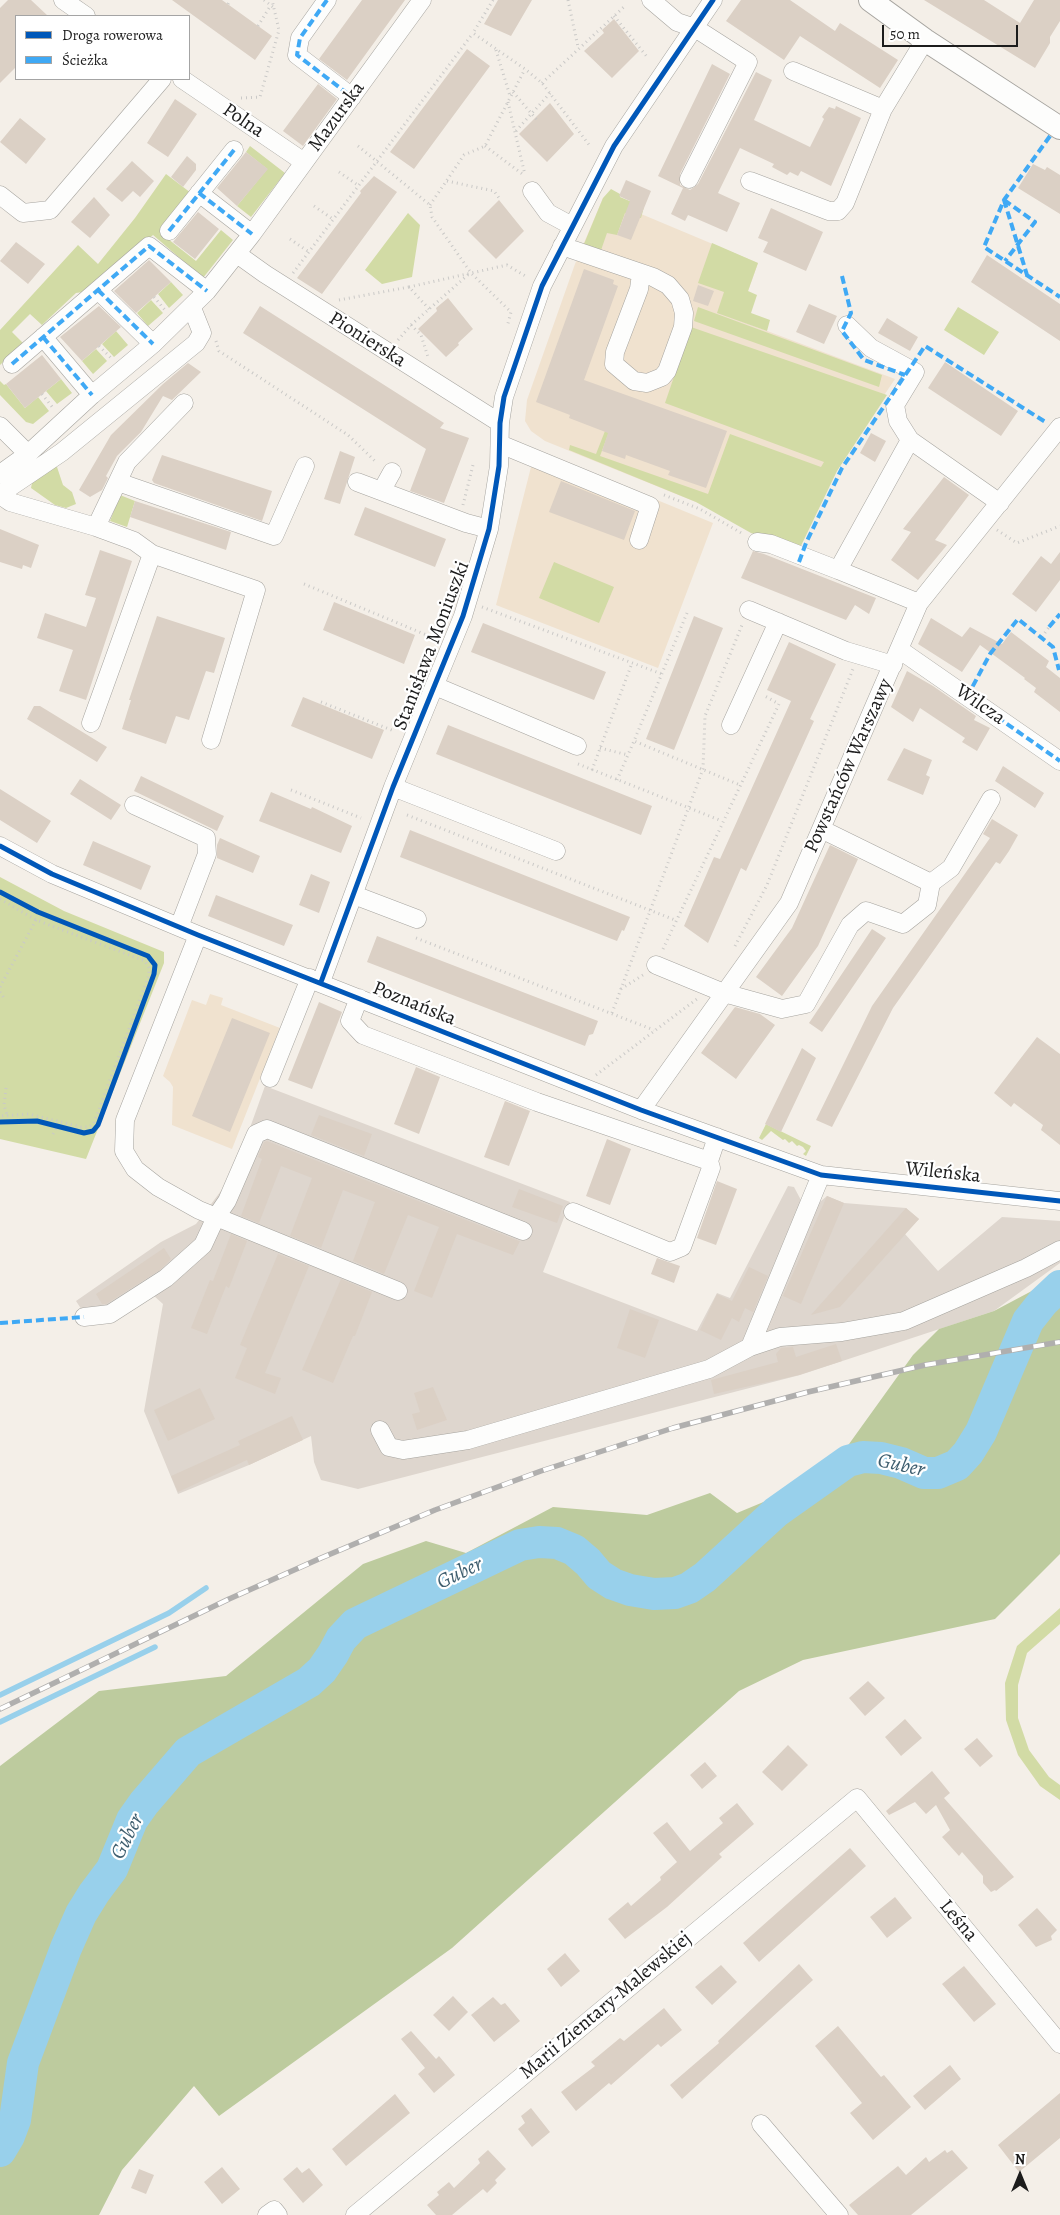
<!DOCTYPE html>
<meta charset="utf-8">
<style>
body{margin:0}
#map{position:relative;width:1060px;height:2215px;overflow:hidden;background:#f4efe8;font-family:Alegreya,serif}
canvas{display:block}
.legend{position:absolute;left:15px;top:15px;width:175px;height:65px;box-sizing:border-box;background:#fff;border:1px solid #a4a4a4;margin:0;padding:6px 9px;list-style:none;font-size:15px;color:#1c1c1c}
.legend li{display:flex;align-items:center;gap:10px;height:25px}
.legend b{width:25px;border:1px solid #a4a4a4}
.north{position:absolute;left:995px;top:2150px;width:50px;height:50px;-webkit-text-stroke:4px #fff;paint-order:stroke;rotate:0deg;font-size:14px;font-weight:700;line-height:20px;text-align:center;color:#1c1c1c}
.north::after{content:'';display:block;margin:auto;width:18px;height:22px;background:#1c1c1c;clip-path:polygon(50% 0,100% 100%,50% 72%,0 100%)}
.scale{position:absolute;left:882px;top:25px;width:136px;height:22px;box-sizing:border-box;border:2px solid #1c1c1c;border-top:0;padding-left:6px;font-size:15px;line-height:18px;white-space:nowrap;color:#1c1c1c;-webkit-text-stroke:4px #fff;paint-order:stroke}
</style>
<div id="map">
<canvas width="1060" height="2215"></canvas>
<ul class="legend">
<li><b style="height:6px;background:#0057b8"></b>Droga rowerowa</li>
<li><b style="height:6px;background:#3fa9f5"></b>Ścieżka</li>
</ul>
<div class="north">N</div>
<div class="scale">50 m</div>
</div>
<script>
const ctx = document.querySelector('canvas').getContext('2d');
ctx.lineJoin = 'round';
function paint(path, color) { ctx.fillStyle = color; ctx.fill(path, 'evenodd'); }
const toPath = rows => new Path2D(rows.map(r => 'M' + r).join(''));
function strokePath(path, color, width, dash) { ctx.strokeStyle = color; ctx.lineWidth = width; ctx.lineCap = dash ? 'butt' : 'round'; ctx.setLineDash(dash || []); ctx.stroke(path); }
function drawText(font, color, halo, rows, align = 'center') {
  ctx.font = font + ' Alegreya,serif'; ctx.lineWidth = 4.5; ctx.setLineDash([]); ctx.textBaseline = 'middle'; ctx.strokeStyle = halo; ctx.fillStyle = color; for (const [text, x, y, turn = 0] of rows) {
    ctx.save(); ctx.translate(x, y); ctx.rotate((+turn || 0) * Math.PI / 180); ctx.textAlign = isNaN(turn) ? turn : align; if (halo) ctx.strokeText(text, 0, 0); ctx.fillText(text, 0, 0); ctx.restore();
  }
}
const built = toPath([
 [603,198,758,263,738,320,895,379,835,468,797,543,545,441,531,431,525,421,527,400,575,264],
 [572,465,713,523,658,668,496,605,531,467],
 [210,994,223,998,221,1005,280,1028,232,1149,172,1125,173,1087,170,1082,163,1076,192,1000,206,1005]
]);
const industrial = toPath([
 [265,1086,570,1202,543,1272,697,1331,717,1293,730,1298,788,1186,794,1187,803,1204,814,1207,827,1196,844,1203,906,1208,919,1219,905,1234,938,1271,1002,1217,1060,1221,1060,1263,994,1311,800,1375,358,1489,321,1480,314,1462,311,1436,249,1465,178,1494,144,1411,163,1304,153,1295,89,1321,76,1301,161,1242,196,1224,233,1175]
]);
const green = toPath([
 [250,146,285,173,251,217,237,206,267,169,246,152],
 [166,174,191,193,163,235,196,261,221,230,233,240,203,278,153,235,100,282,92,283,83,292,76,293,42,325,30,314,12,332,23,343,0,365,0,330,78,245,98,264,135,218],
 [611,189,620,194,620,197,644,207,641,218,625,213,617,235,607,233,600,253,590,249,584,244,603,198],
 [408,213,420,225,412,277,382,284,365,270],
 [712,243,758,263,748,291,757,295,751,313,770,320,767,331,717,313,724,292,698,283],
 [171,282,183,295,169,308,158,294],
 [151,300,163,313,148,326,137,313],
 [698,307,882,375,879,387,694,321],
 [958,307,999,332,984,355,944,330],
 [691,327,887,395,837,471,799,550,751,533,696,502,569,450,570,445,596,454,605,431,609,432,600,456,708,494,730,434,821,467,824,462,665,403],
 [116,331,128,345,114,357,102,344],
 [96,349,107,361,93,374,82,361],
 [61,379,72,393,57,404,46,391],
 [0,381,4,385,6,384,25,408,38,397,49,411,33,424,26,422,0,395],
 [56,464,63,485,72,492,76,504,66,508,55,505,31,488,33,478],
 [120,495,135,501,127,527,110,521],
 [554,562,614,587,599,623,539,598],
 [0,877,64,911,164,952,164,963,86,1159,0,1139],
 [766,1124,811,1146,806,1156,803,1154,806,1151,803,1147,799,1145,797,1146,792,1141,789,1143,785,1139,783,1140,771,1131,762,1140,759,1138],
 [1060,1608,1060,1624,1027,1653,1018,1685,1018,1718,1029,1750,1049,1777,1060,1785,1060,1800,1040,1786,1018,1755,1006,1720,1005,1683,1017,1646]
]);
const forest = toPath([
 [1060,1276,1060,1554,995,1619,803,1660,739,1691,452,1948,219,2116,194,2086,122,2170,99,2215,0,2215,0,1766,99,1691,226,1676,363,1564,426,1541,466,1553,553,1507,647,1515,710,1493,737,1513,826,1476,913,1355,939,1329,994,1311]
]);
const stream = toPath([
 [995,1398,1006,1399],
 [474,1556,477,1564],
 [0,1695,169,1613,206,1588],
 [0,1722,155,1647]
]);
const river = toPath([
 [0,2151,9,2136,15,2120,23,2063,66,1948,81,1914,94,1893,112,1869,132,1820,144,1803,188,1752,309,1682,322,1670,333,1654,341,1639,355,1624,520,1545,539,1542,557,1543,574,1550,588,1562,599,1575,613,1584,630,1590,654,1594,675,1593,689,1588,705,1577,776,1512,848,1461,863,1457,881,1458,901,1463,924,1473,938,1473,957,1465,968,1453,981,1432,1028,1321,1043,1302,1060,1286]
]);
const building = toPath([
 [8,0,31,0,48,16,16,16,16,67,0,83,0,8],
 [172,0,222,0,272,36,255,60],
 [362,0,405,0,347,80,319,59],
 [498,0,532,0,511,36,484,24],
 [741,0,790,0,835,31,840,23,898,60,880,88,800,36,784,60,726,21],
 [924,0,984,0,1020,23,1034,0,1060,0,1060,21,1050,37,1050,43,1035,68],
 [614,19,639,51,612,78,584,51,604,33,602,30],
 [467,49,490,66,414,169,390,152],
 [712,64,730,74,680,174,680,185,690,190,698,184,756,72,772,80,754,120,810,147,824,119,822,117,829,107,835,109,836,106,861,118,831,186,801,171,798,176,790,172,787,175,772,167,774,164,740,148,718,193,740,203,727,232,688,215,685,221,671,214,683,188,658,176],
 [318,84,337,99,303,146,283,131],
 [175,99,197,114,168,157,147,143],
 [550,103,574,134,547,162,519,134],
 [20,118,46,139,26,164,0,142],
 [246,152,268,169,237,206,217,188],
 [187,156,196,164,196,170,183,187,171,177],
 [132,161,154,181,140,197,133,191,122,202,106,189],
 [1033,164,1045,170,1047,167,1060,175,1060,214,1018,188],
 [374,176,397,192,322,294,297,278,361,193,360,191],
 [626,180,651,191,631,240,617,235,630,201,619,196],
 [94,197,110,215,90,238,71,222],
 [499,200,524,231,496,259,468,231],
 [771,208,823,232,806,271,763,252,768,242,758,238],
 [198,212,219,229,195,259,173,242],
 [16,242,45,264,28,284,0,261],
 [987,255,1060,304,1060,341,971,282],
 [149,260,171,282,136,313,114,291],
 [584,269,614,280,613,284,618,286,584,380,727,431,706,488,668,475,670,471,626,455,625,459,602,451,608,433,569,418,570,415,536,402],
 [698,285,714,291,708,306,693,301],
 [448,298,473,329,458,343,459,345,446,357,418,329,437,311,436,308],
 [809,304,837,316,824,344,796,332],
 [99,306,121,327,82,361,60,337],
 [260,306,444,423,440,428,469,438,444,503,410,491,426,449,243,333],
 [887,318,918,337,910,351,878,333],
 [42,355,61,379,25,408,6,384],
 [945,362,1018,411,1001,436,928,388],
 [188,363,201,372,172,400,163,396,141,432,117,456,106,476,108,478,102,490,90,497,79,490,111,435,163,384],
 [871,433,886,441,875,462,860,453],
 [340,451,355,457,340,504,324,499],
 [162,455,272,491,262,521,154,483,152,480],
 [944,477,969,495,935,540,947,545,918,580,891,560,911,532,903,529],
 [561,481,635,511,624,540,549,512],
 [135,501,231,532,226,550,130,517],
 [365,507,446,539,435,567,354,535],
 [0,529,39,545,31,568,23,565,22,569,0,562],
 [100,550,132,561,86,700,59,691,73,650,37,638,45,613,86,627,96,598,85,595],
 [753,551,764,554,876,598,869,614,855,605,846,620,741,578],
 [1060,552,1060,580,1036,612,1012,594,1041,556,1051,564],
 [334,602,415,635,404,664,323,630],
 [157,616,225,638,214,673,206,671,189,720,176,716,166,744,122,729,131,700,129,700],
 [694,616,723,628,674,750,646,739],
 [931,618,962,637,970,627,1002,644,1011,632,1049,661,1046,667,1060,678,1060,712,1034,692,1036,688,1024,679,1025,678,980,645,962,672,918,644],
 [483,623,606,672,594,700,471,652],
 [789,642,836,664,810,719,814,721,746,871,741,868,708,943,684,926,714,857,720,859,791,701,767,690],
 [907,671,933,686,976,716,974,720,990,728,977,751,962,742,965,738,920,708,913,722,891,707],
 [303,697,384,730,372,759,291,726],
 [34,706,40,706,107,747,97,762,27,719],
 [448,725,652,806,641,835,436,754],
 [904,748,932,760,926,775,930,777,923,795,887,780],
 [1003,766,1044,793,1035,808,995,781],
 [141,776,224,816,217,831,134,791],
 [80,779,121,805,111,820,70,794],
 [0,789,51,821,37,843,0,820],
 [271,792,311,809,312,807,352,826,341,853,259,821],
 [992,819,1018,835,1009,851,1000,864,996,862,893,1008,832,1127,816,1120,872,1006,990,838,983,834],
 [410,830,630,917,624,931,622,930,617,941,400,857],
 [220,838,260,856,253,873,217,858,217,845],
 [93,841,151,866,141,890,83,865],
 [830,845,858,859,818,946,782,996,756,977,792,928],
 [311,874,330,882,319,913,299,905],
 [216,895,293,925,284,946,208,916],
 [872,929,886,938,822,1032,809,1023],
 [377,936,598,1021,593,1034,589,1035,585,1046,367,962],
 [319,1002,342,1012,312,1089,288,1080],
 [735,1007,760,1014,775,1025,736,1079,701,1053],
 [232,1018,270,1033,230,1132,192,1116],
 [1037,1037,1060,1054,1060,1145,1041,1130,1043,1125,1014,1103,1011,1107,994,1093],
 [802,1048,816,1058,781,1132,765,1124],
 [416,1067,440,1077,419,1134,394,1124],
 [505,1101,530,1111,509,1166,484,1157],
 [319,1115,372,1134,364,1156,311,1135],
 [607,1139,631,1149,610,1205,586,1196],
 [267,1141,519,1241,520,1241,513,1255,457,1234,432,1298,414,1291,439,1227,408,1215,384,1274,353,1261,375,1202,343,1190,321,1248,290,1236,312,1178,281,1166,259,1223,241,1216,262,1159,258,1157,264,1142],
 [717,1181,737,1189,716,1245,697,1238],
 [519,1189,563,1206,557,1223,512,1207],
 [827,1196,844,1203,801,1304,783,1296],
 [906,1208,919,1219,840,1307,811,1315],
 [231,1234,247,1241,229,1288,226,1286,207,1334,191,1328,210,1280,213,1281],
 [164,1248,171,1259,160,1270,106,1304,102,1304,96,1294],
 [278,1254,309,1266,265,1373,281,1378,275,1394,235,1378,247,1348,240,1345],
 [657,1258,680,1266,674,1283,651,1274],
 [749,1267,768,1276,753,1312,745,1308,739,1322,732,1318,721,1340,700,1330,717,1294,732,1301],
 [341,1279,372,1292,355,1336,353,1336,333,1383,302,1370],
 [630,1309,659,1320,645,1358,617,1348],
 [836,1344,842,1361,799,1375,714,1394,711,1380,778,1362,776,1354,781,1348,793,1347,796,1357],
 [433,1387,447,1420,417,1430,412,1414,420,1412,414,1393],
 [200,1388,215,1419,168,1441,154,1410],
 [292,1416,303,1440,249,1465,247,1460,178,1492,171,1476,240,1445,238,1441],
 [868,1681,885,1698,865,1716,849,1698],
 [905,1719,922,1738,901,1756,885,1737],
 [977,1738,993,1756,980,1767,964,1749],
 [788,1745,808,1765,782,1791,762,1772],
 [705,1762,717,1776,702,1789,690,1775],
 [932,1771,950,1793,944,1798,1014,1877,996,1891,995,1890,991,1892,983,1883,983,1876,962,1852,959,1856,942,1837,950,1830,936,1805,926,1814,915,1802,889,1815,886,1811],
 [737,1803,754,1824,719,1854,722,1857,667,1907,625,1939,608,1919,628,1902,631,1906,661,1880,660,1877,677,1862,653,1833,667,1822,690,1851,723,1823,719,1818],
 [850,1848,866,1866,759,1962,743,1943],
 [895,1897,912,1918,887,1938,870,1917],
 [1037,1908,1057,1930,1051,1936,1052,1940,1036,1947,1018,1925],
 [565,1953,580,1971,561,1987,547,1969],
 [799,1964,813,1980,682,2099,670,2085,719,2043,718,2041],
 [721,1965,737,1982,712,2005,695,1987],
 [964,1966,996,2004,974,2022,942,1984],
 [453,1996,468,2012,449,2031,433,2015],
 [493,1997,501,2005,505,2003,520,2021,494,2042,471,2015],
 [664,2008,682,2030,661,2047,658,2044,611,2085,609,2083,576,2111,561,2092,595,2066,591,2062,620,2038,624,2041],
 [838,2026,881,2077,884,2075,911,2107,873,2140,850,2113,862,2103,815,2046],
 [411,2031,436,2059,439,2056,455,2075,434,2093,418,2074,425,2068,401,2039],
 [950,2065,961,2079,925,2110,913,2096],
 [1060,2093,1060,2138,1019,2172,998,2145],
 [395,2094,410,2113,346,2166,332,2149],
 [531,2108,550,2132,532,2147,518,2129,525,2123,521,2116],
 [488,2150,506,2169,495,2180,497,2183,487,2193,483,2189,452,2215,436,2215,427,2205,439,2195,437,2192,449,2182,454,2188,480,2163,478,2159],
 [945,2150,947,2153,952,2150,968,2168,911,2215,858,2215,849,2205,898,2166,906,2175,926,2157,929,2162],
 [222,2167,240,2189,222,2204,204,2182],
 [297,2167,302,2173,309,2168,323,2185,303,2203,283,2179],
 [139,2169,154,2175,146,2194,131,2188]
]);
const path = toPath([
 [264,0,273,7],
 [493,0,473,33,525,69,542,83,590,146],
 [568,0,578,47],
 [228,4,230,0],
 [614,16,648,58],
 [258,26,271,5],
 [496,50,510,96],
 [542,83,626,5],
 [513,92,537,120],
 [241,98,260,97,279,30,272,0],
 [508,102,525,175],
 [516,131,550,93],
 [358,146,430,205,432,217,471,273,511,312,507,327],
 [485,146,525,176],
 [339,172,359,186],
 [447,181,494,191,499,198],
 [430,205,464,155,485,146,525,69],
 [314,206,334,220],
 [290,239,309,252],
 [293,273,473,33],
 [409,287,507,265,527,277],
 [154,297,165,310],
 [339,300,409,287,429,309],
 [411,325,421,335,428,357],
 [398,340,411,325,470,273],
 [216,341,219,351,348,435,377,463],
 [99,346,111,358],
 [42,394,53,408],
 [664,495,700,509,743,534],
 [463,505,473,465],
 [997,530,1017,543,1060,526],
 [304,584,429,636],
 [482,607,662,674],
 [687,613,634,741,740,785],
 [1042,637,1049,627],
 [321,702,394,731],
 [600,748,628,755],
 [578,764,722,821],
 [592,770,632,663],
 [617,780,634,741],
 [291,790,361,818],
 [407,815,675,920],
 [0,899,36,920,145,961,149,968,149,975,94,1123,89,1127,81,1127,29,1114,0,1116],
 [416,938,654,1030],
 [735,946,767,885,853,669],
 [663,949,779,704,763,695],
 [0,987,36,920],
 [621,989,643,975],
 [0,992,4,998],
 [612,1013,703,769,705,716,742,625],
 [596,1075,697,999],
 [6,1088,4,1105,7,1115],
 [53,1134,59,1122]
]);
const minor = toPath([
 [63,0,86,16],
 [327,0,300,38,297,55,352,97],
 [651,0,677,22,695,28,748,62,689,179],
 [793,71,883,109],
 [182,79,304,162],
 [750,181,829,211,838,211,845,203,883,109,925,40],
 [532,191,548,213,572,226],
 [199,193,252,234],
 [0,195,23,213,50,210,162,79],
 [169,231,234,150],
 [562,246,653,277,668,285,680,299,684,313,683,327,667,371,662,377,647,383,634,381,614,364,615,352,639,289,641,274],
 [237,254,265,274,500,423],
 [98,290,153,344],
 [847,325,871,348,915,372,895,405,898,421,910,440,1000,503],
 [43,337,92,395],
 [12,364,149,246,207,291],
 [0,426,28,454],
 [910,440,838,570,919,603],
 [500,444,650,506,639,540],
 [0,474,28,454,92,395,153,344,207,291,252,234,422,0],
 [118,482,274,536,305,466],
 [357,482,466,523,489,529],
 [382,490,392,472],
 [0,494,62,452,196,343,202,333,192,308],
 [0,495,10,502,96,527,134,541,152,554,256,590,211,740],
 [96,527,127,462,184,403],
 [757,542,771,544,838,570],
 [749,610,846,651,893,665],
 [900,650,1060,761],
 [435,686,577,746],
 [91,723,152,554],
 [731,725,778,622],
 [393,787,556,851],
 [134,805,206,838,207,854,179,927],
 [821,829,931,883,951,868,991,799],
 [0,846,52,874,198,935,641,1110,821,1175,1060,1201],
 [354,895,417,919],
 [198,935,125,1120,124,1151,135,1169,158,1187,199,1210,398,1291],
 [656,965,724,993,782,1009,806,1004,850,925,866,911,903,924,927,905,931,883],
 [321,982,393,787,463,616,489,529,499,466,500,423,504,397,542,286,614,146,713,0],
 [359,998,350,1021,363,1035,537,1102,709,1161],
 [270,1078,310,978],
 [641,1110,789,903,919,603,1060,427],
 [573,1212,670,1252,682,1247,711,1168,709,1161,717,1137],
 [84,1317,110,1314,166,1278,203,1245,216,1217,227,1201,256,1134,267,1129,523,1231],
 [750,1347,821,1175],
 [380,1430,389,1447,403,1450,468,1440,709,1369,750,1347,780,1337,842,1332,904,1321,1026,1268,1060,1250],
 [761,2124,839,2215],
 [267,2215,274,2210,278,2215],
 [355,2215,857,1798,1060,2044]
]);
const major = toPath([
 [870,0,925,40,1060,128]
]);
const rail = toPath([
 [0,1709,229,1599,321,1558,435,1510,541,1471,673,1428,808,1392,925,1365,1060,1342]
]);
const quiet = toPath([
 [327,0,300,38,297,55,352,97],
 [1050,136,1004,200,984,247,1060,297],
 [199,193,252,234],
 [1004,200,1035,222,1005,261],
 [1004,200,1027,275],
 [169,231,234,150],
 [842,276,851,313,842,331,864,360,905,375],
 [98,290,153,344],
 [43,337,92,395],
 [12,364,149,246,207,291],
 [799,562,806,543,842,468,925,346,1047,423],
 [1049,627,1060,614],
 [967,697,990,654,1018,619,1053,647,1059,670],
 [997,717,1060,761],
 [0,1323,84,1317]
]);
const cycleway = toPath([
 [0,846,52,874,198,935,641,1110,821,1175,1060,1201],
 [0,892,38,912,148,956,155,965,154,974,98,1125,93,1131,84,1133,37,1121,0,1122],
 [321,982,393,787,463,616,489,529,499,466,500,423,504,397,542,286,614,146,713,0]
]);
const streetNames = [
 ["Mazurska",337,117,-54],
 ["Polna",243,121,34],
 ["Pionierska",367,340,32],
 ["Stanisława Moniuszki",432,646,-69],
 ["Wilcza",980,705,35],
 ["Powstańców Warszawy",849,766,-66],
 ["Poznańska",414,1004,22],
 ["Wileńska",943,1173,6],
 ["Leśna",958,1921,50],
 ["Marii Zientary-Malewskiej",606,2006,-40]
];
const waterNames = [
 ["Guber",901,1466,12],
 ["Guber",460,1574,-26],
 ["Guber",128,1837,-63]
];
paint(built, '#f0e2cf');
paint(industrial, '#ded6ce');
paint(green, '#d2dba5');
paint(forest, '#bdcb9e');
strokePath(stream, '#98d0eb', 5.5);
strokePath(river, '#98d0eb', 32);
paint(building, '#dbd0c5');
strokePath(minor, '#a6a49f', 19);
strokePath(major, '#a6a49f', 24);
strokePath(path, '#cac9c7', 3, [1, 4]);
strokePath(minor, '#fdfdfc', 18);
strokePath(major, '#fdfdfc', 22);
strokePath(rail, '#b0afae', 5.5);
strokePath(rail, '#fff', 4, [11]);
strokePath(quiet, '#3fa9f5', 4, [8, 4]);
strokePath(cycleway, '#0057b8', 5);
drawText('20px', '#1c1c1c', '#fff', streetNames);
drawText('italic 21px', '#3e5e6f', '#fff', waterNames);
</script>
